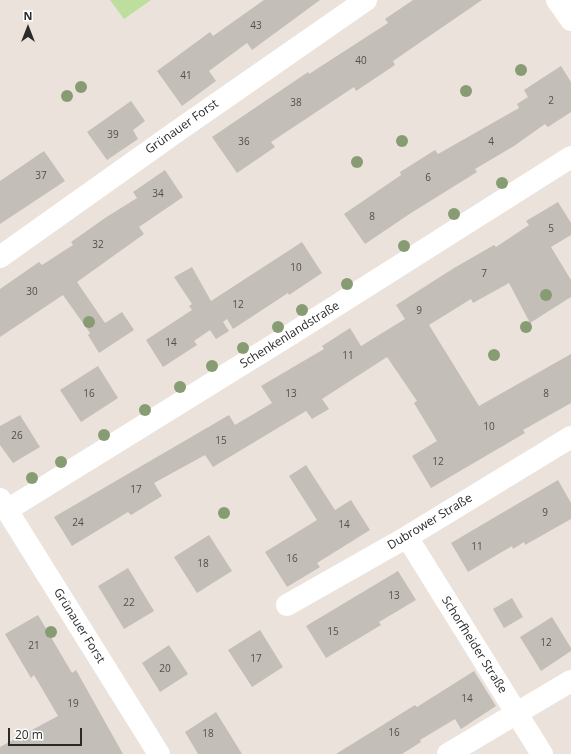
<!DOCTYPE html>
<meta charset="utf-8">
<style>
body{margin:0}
#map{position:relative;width:571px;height:754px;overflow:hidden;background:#ebe2dc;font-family:"Open Sans",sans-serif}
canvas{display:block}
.north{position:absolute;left:8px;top:8px;width:40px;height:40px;-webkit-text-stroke:3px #fff;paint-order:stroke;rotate:0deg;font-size:11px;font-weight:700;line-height:16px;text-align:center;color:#2a2a2a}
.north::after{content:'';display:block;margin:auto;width:14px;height:18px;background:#2a2a2a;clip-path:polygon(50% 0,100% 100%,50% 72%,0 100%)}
.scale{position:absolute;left:8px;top:728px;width:74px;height:18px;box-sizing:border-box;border:2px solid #2a2a2a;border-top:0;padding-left:5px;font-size:12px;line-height:14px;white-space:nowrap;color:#2a2a2a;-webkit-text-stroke:3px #fff;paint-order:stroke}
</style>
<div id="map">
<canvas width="571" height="754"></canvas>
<div class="north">N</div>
<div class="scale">20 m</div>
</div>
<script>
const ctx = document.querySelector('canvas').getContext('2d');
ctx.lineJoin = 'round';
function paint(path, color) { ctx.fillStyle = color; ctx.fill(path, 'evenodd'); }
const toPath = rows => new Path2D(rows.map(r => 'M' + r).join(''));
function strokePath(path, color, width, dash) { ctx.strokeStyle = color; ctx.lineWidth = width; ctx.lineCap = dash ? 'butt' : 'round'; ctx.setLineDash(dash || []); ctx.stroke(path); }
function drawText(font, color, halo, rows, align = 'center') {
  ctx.font = font + ' "Open Sans",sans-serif'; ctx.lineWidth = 4; ctx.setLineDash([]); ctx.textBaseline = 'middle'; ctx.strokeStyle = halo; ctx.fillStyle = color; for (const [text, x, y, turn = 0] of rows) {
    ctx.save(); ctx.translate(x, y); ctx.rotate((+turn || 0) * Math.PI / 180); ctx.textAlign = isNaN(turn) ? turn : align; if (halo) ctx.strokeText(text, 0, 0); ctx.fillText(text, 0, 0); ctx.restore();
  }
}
const green = toPath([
 [110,0,151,0,124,19]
]);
const building = toPath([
 [264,0,320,0,252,50,247,43,209,71,216,81,182,106,157,71,210,32,213,36],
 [413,0,482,0,393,61,395,65,356,91,354,87,271,142,275,147,237,173,212,137,308,72,309,74,388,23,385,19],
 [561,66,571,82,571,112,548,127,545,124,514,146,475,169,477,172,411,213,365,244,344,214,401,175,400,172,435,150,438,154,519,108,517,104,528,97,524,90],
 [131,101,145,121,133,130,138,139,107,160,87,132],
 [44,151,65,181,0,224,0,181],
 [165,170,183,197,139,227,144,234,77,282,105,323,122,312,134,330,99,353,88,335,90,333,63,295,0,337,0,289,39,262,42,265,73,245,71,242,105,218,137,198,133,192],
 [558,202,571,223,571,235,551,247,571,280,571,297,530,323,509,283,473,303,471,299,429,325,479,406,571,354,571,403,523,430,525,433,431,488,412,456,437,441,414,403,417,401,387,357,322,399,329,409,312,419,306,411,213,467,205,455,154,483,162,496,131,515,128,512,72,546,54,517,229,415,235,425,272,403,261,386,324,349,322,346,350,328,361,346,405,319,396,305,454,268,494,245,496,247,529,225,526,221],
 [302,242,322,273,289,295,288,293,233,329,227,319,223,322,229,331,216,339,210,330,194,341,197,345,163,367,146,340,192,310,189,306,192,304,174,277,192,267,211,301],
 [98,366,118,398,81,422,60,390],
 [20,415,40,447,13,463,0,445,0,426],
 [306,465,335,510,351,500,370,530,317,563,320,567,287,587,265,552,317,520,289,476],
 [558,480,571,503,571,519,525,545,524,542,513,549,512,546,468,572,451,543],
 [209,535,232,571,197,593,174,557],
 [128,568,154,611,124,629,98,586],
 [398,571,416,600,379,622,381,625,326,658,306,626],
 [512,598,523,617,504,628,493,609],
 [38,615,72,673,76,670,123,754,0,754,0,747,58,716,34,675,31,678,5,634],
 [552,617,571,648,571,651,541,671,520,637],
 [260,630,283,667,252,687,228,650],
 [169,645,188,674,160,692,142,663],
 [474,671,496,706,461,729,455,719,420,740,421,742,402,754,336,754,415,705,417,707],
 [216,712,242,754,198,754,185,732]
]);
const minor = toPath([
 [557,0,571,20],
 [0,257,176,132,366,0],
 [0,499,159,754],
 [7,510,293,333,571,157],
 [407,537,542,754],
 [287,605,407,537,571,437],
 [448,754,571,681]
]);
const trees = [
 [521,70],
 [81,87],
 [466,91],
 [67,96],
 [402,141],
 [357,162],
 [502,183],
 [454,214],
 [404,246],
 [347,284],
 [546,295],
 [302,310],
 [89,322],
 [278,327],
 [526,327],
 [243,348],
 [494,355],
 [212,366],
 [180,387],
 [145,410],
 [104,435],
 [61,462],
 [32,478],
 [224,513],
 [51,632]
];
const numberNames = [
 ["43",256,26],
 ["40",361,61],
 ["41",186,76],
 ["2",551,101],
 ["38",296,103],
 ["39",113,135],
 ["36",244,142],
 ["4",491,142],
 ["37",41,176],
 ["6",428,178],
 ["34",158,194],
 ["8",372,217],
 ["5",551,229],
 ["32",98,245],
 ["10",296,268],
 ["7",484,274],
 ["30",32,292],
 ["12",238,305],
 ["9",419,311],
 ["14",171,343],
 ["11",348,356],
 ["16",89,394],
 ["13",291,394],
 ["8",546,394],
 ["10",489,427],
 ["26",17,436],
 ["15",221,441],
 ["12",438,462],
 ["17",136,490],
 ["9",545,513],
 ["24",78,523],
 ["14",344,525],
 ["11",477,547],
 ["16",292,559],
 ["18",203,564],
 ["13",394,596],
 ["22",129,603],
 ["15",333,632],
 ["12",546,643],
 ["21",34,646],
 ["17",256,659],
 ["20",165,669],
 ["14",467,699],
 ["19",73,704],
 ["16",394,733],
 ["18",208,734]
];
const streetNames = [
 ["Grünauer Forst",182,127,-35],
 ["Schenkenlandstraße",290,335,-32],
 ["Dubrower Straße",430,522,-31],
 ["Grünauer Forst",79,626,58],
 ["Schorfheider Straße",474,645,58]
];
paint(green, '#bdde9c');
paint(building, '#c3beb8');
strokePath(minor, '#fff', 22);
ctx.fillStyle = '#889c74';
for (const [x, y] of trees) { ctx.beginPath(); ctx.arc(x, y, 6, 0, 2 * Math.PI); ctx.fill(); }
drawText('10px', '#504f4e', null, numberNames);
drawText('12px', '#2a2a2a', '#fff', streetNames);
</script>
